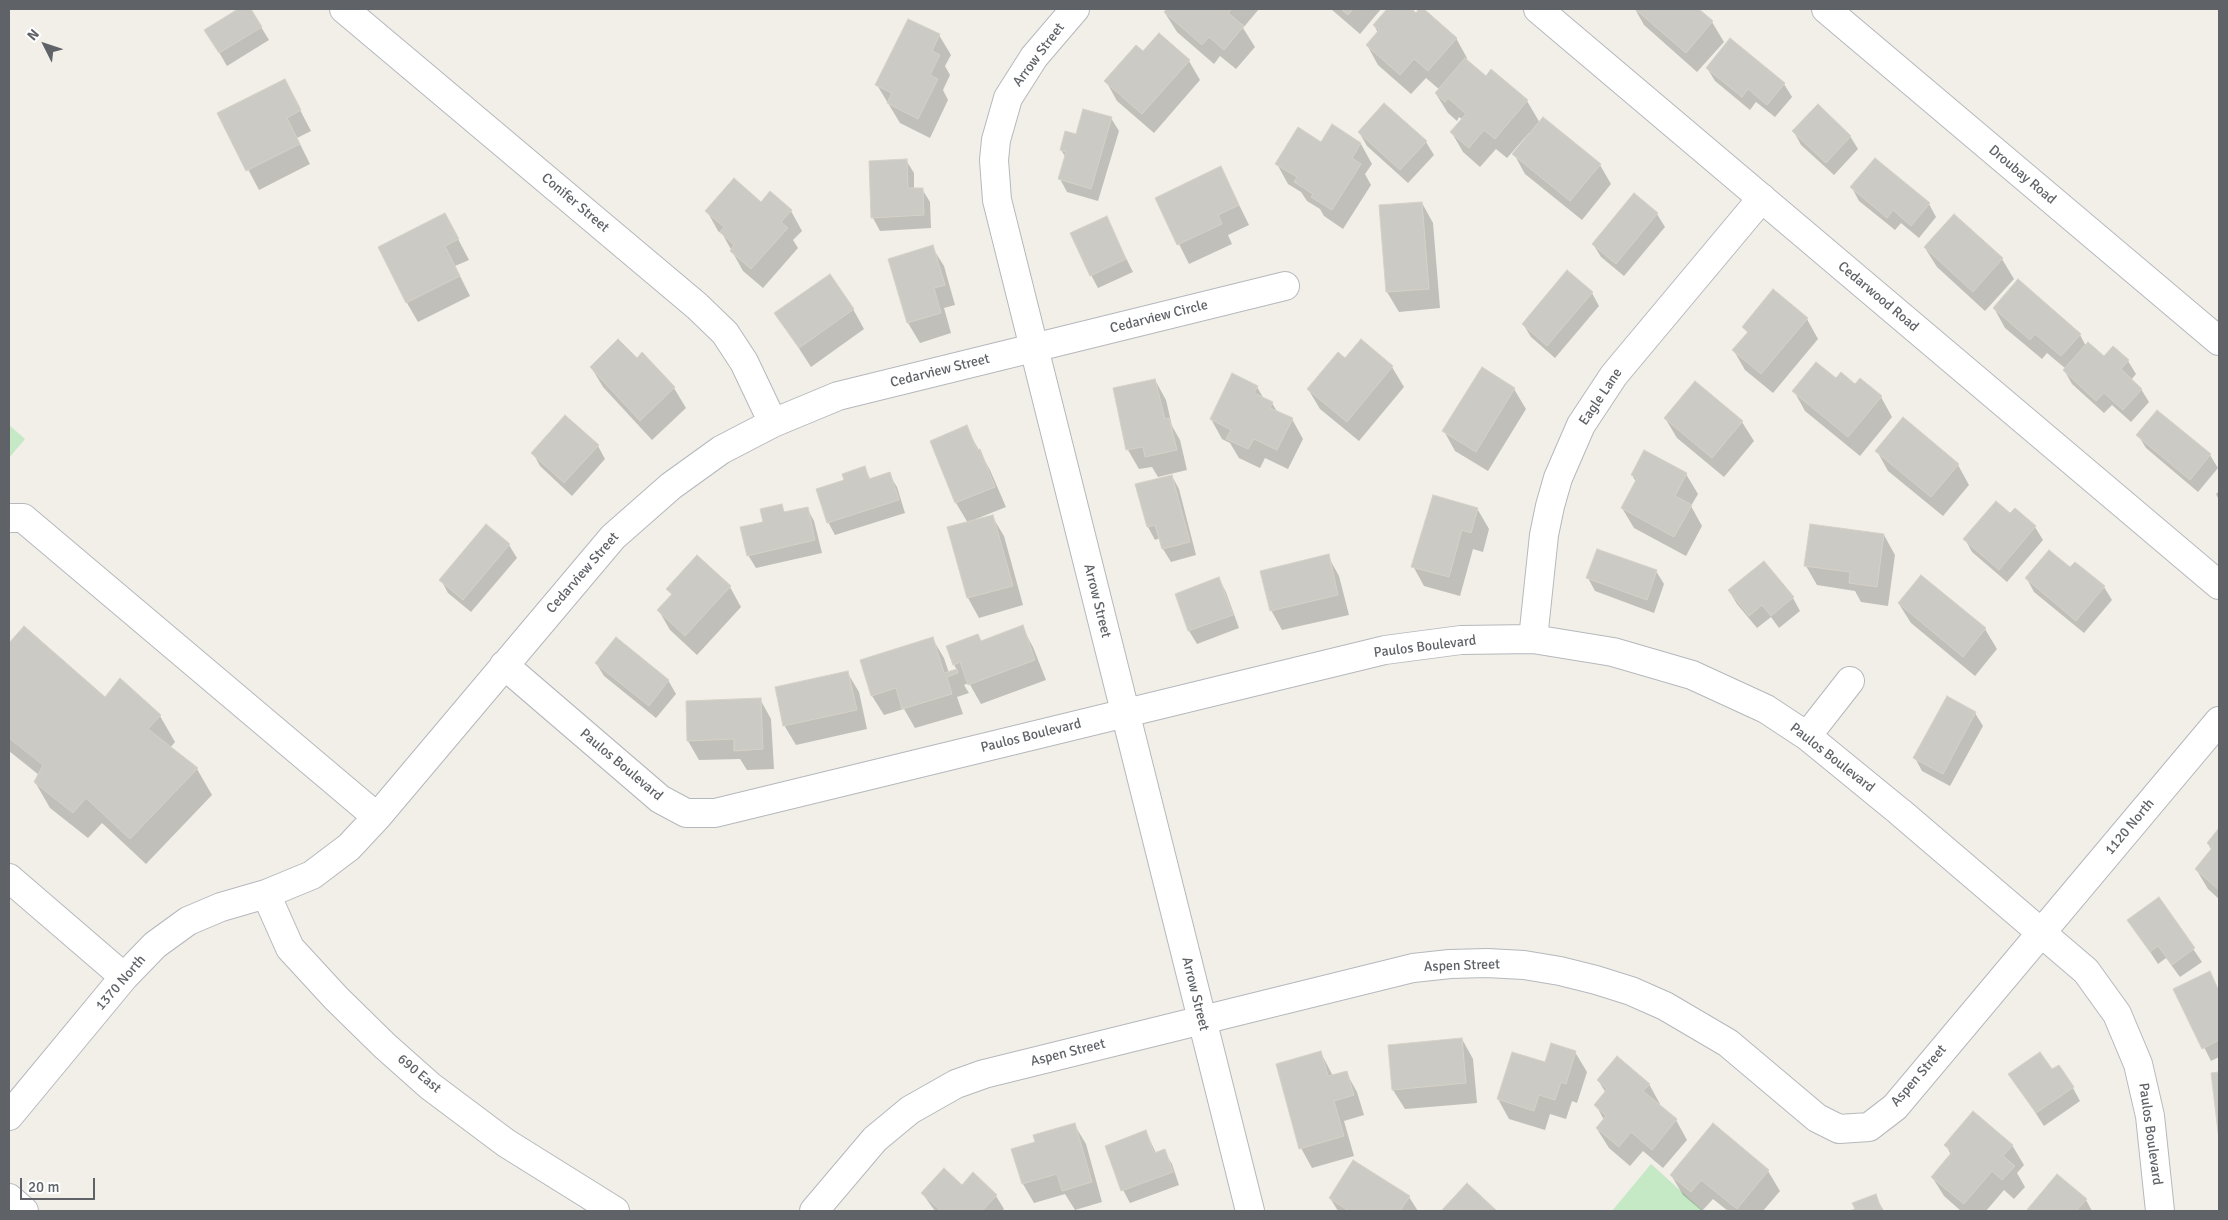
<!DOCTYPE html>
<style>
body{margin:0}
#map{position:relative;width:2228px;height:1220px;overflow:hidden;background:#f1efe8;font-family:Signika,sans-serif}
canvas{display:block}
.frame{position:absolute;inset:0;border:10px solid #5f6368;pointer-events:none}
.north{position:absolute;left:20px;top:20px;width:50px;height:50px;-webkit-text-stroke:4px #fff;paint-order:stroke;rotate:311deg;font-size:14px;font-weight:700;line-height:20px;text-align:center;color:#5f6368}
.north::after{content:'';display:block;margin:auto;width:18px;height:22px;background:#5f6368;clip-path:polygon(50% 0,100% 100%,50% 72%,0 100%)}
.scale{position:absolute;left:20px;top:1178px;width:75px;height:22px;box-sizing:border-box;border:2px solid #5f6368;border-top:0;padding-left:6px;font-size:15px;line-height:18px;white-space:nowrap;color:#5f6368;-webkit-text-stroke:4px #fff;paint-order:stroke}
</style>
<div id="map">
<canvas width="2228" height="1220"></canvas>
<div class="frame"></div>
<div class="north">N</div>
<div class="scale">20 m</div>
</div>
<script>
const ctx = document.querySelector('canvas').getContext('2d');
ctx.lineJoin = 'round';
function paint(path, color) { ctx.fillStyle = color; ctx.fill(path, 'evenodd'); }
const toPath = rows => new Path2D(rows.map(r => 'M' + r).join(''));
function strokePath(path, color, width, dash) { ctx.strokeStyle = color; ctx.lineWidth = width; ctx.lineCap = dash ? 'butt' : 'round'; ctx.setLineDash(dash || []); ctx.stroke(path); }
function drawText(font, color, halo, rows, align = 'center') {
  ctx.font = font + ' Signika,sans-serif'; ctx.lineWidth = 5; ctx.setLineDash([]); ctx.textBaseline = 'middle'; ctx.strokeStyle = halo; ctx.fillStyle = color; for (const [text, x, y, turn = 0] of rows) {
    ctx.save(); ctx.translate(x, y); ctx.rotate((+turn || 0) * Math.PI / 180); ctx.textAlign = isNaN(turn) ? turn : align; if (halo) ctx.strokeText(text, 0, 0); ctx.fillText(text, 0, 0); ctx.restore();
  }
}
const green = toPath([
 [9,425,25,439,9,458],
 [1651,1164,1703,1211,1612,1211]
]);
const shadow = toPath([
 [241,9,250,9,269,40,227,66,206,30],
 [1169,9,1259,9,1243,28,1255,47,1236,69,1220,56,1214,64,1177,32,1165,13],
 [1331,9,1381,9,1360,34],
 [1388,9,1410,9,1416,14,1422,9,1456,38,1467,58,1466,60,1486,77,1491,71,1527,101,1540,123,1600,165,1611,184,1582,220,1525,174,1514,154,1530,134,1529,133,1507,158,1496,149,1480,167,1463,152,1452,133,1463,120,1459,117,1457,121,1448,113,1436,94,1440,90,1426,78,1411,94,1378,65,1367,45,1378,33,1374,25],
 [1635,9,1697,9,1712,22,1724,42,1697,72,1644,25],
 [939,35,951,55,945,66,950,75,943,90,948,100,930,138,900,123,877,85],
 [1730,40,1784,84,1792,97,1775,117,1756,102,1750,110,1715,81,1707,68],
 [1143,53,1189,61,1200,80,1154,133,1117,101,1106,81],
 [285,81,311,131,297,138,310,164,259,190,219,114],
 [1111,118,1119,131,1098,201,1067,192,1060,179,1066,158,1061,150,1077,136],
 [1359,132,1426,142,1434,155,1408,183,1367,146],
 [1794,132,1850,136,1858,149,1834,175,1801,145],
 [1322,144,1361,144,1372,164,1365,174,1371,185,1343,229,1324,216,1320,209,1307,201,1301,192,1288,184,1277,164],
 [906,160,914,173,914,189,922,189,930,202,931,228,880,231,873,218],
 [1221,168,1249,225,1228,235,1232,244,1189,264,1156,198],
 [1852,188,1929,204,1936,217,1919,238,1901,223,1895,230,1859,201],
 [1635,195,1657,214,1665,227,1624,276,1601,257,1593,244],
 [761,203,791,211,802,231,793,240,798,248,763,288,743,271,723,235,718,231,707,211],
 [1422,203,1433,223,1440,308,1399,312,1387,292,1381,206],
 [445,214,469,260,455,266,470,296,418,322,407,303],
 [1954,215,2002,259,2014,279,1985,311,1937,267,1925,248],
 [1106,218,1133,272,1098,288,1091,275],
 [932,247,944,266,955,305,944,308,951,333,920,343,908,323,890,259],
 [1592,293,1599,306,1555,358,1531,337,1523,324],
 [1994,308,2080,335,2086,346,2104,357,2113,347,2128,361,2136,374,2131,380,2141,389,2149,402,2131,422,2112,405,2104,413,2072,384,2064,370,2066,369,2047,353,2042,359,2005,328],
 [853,309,864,329,811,367,776,313],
 [1807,319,1818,339,1773,393,1745,370,1734,351,1748,334,1744,327],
 [1361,341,1392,367,1404,387,1359,441,1320,409,1308,389,1345,360],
 [637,360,674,388,686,408,652,440,603,387,591,367],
 [1155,380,1166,400,1172,426,1180,440,1187,470,1158,477,1152,467,1139,469,1128,450],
 [1836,380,1856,386,1860,380,1881,397,1892,417,1860,456,1805,411,1794,391],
 [1257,387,1264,399,1272,403,1278,413,1292,419,1303,439,1288,469,1265,458,1260,468,1239,458,1230,443,1222,439,1211,419],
 [1514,389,1526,409,1488,471,1455,451,1444,431],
 [2158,411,2210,455,2218,468,2198,492,2146,448,2138,435],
 [1665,418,1742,422,1754,441,1724,477,1677,438],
 [966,427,990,470,1006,507,976,519,976,521,992,516,1004,536,1023,605,979,618,968,598,949,528,968,523,956,503],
 [598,446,605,459,572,496,540,466,533,453],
 [1877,451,1958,465,1969,485,1943,516,1888,471],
 [864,468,871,480,889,474,897,487,905,513,835,535,828,522,845,481],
 [1686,474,1698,494,1691,506,1702,526,1686,556,1634,528,1622,508,1636,482,1632,475],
 [1172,476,1179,489,1196,555,1171,562,1163,549,1160,538,1155,540,1148,527],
 [2219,491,2219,500,2216,494],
 [1433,497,1478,510,1489,529,1483,552,1473,549,1460,596,1424,586,1413,566],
 [781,506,785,513,807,508,814,521,822,553,756,568,748,555,764,523],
 [2035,527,2043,540,2007,582,1972,552,1965,539],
 [1884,535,1895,555,1888,606,1861,602,1855,591,1817,585,1806,566],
 [509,545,517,558,471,612,448,593,441,580],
 [1328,556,1339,576,1349,615,1282,630,1271,610],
 [2071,569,2104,587,2112,600,2084,633,2034,592,2027,579],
 [1656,571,1664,584,1654,613,1595,591,1588,578],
 [1219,579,1226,592,1239,628,1197,644,1189,631,1176,594],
 [730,587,741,607,697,655,670,630,659,611,672,596,668,589],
 [1729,591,1793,598,1800,611,1779,628,1771,617,1757,628,1737,604],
 [1899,604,1985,629,1997,649,1975,676,1911,623],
 [1022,627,1033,647,1046,680,981,704,969,683,964,685,969,693,957,697,963,714,915,728,904,709,884,715,872,696,862,661,932,638,944,658,949,673,957,670,954,665],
 [24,628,106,699,120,679,160,716,175,742,170,748,197,769,212,795,146,864,102,823,88,838,50,808,35,782,39,775,9,751,9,645],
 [596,663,668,680,676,694,656,718,604,676],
 [847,672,859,692,867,729,796,745,784,725],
 [1948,698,1975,713,1983,726,1950,786,1922,771,1915,758],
 [760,699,771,719,774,769,747,770,740,759,699,760,688,741],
 [2219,830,2219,899,2208,889,2196,869,2212,851,2208,844],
 [2159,899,2202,962,2180,977,2166,958,2158,964,2129,920],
 [2209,973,2219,991,2219,1057,2211,1061,2175,989],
 [1462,1039,1473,1059,1477,1103,1405,1109,1393,1090],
 [1575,1052,1587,1072,1577,1103,1572,1101,1566,1119,1550,1114,1545,1130,1509,1119,1498,1099,1545,1064],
 [1321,1053,1333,1076,1346,1072,1357,1092,1364,1115,1344,1121,1354,1156,1312,1168,1301,1148],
 [2052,1071,2073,1088,2080,1101,2044,1126,2010,1074],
 [2212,1074,2219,1074,2219,1135],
 [1598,1080,1649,1084,1660,1104,1659,1106,1676,1120,1687,1140,1663,1168,1643,1151,1630,1166,1609,1148,1597,1129,1604,1120,1596,1105,1606,1093],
 [1074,1124,1086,1144,1102,1202,1075,1210,1065,1194,1034,1203,1023,1184,1036,1143],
 [1146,1132,1156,1153,1164,1151,1172,1164,1179,1185,1130,1203,1123,1190],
 [1946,1145,2012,1145,2024,1165,2017,1173,2025,1187,2014,1199,2004,1190,1986,1211,1961,1211,1944,1196,1932,1177,1951,1155],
 [1768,1171,1780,1191,1763,1211,1728,1211,1713,1199,1702,1211,1683,1195,1671,1175],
 [2057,1176,2086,1200,2092,1211,2028,1211],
 [1467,1185,1495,1211,1442,1211],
 [962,1187,996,1196,1004,1209,1002,1211,935,1211,922,1193],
 [1875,1196,1884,1211,1852,1211,1856,1210],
 [1409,1197,1418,1211,1338,1211,1330,1198]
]);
const building = toPath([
 [238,9,251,9,262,27,219,53,204,30,238,9],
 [1167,9,1232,9,1228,13,1244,26,1224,50,1209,37,1202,45,1164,12,1167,9],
 [1341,9,1353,9,1348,15,1341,9],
 [1387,9,1412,9,1416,13,1419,9,1424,9,1457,38,1428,71,1414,59,1400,75,1366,45,1379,30,1373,25,1387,9],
 [1635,9,1699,9,1713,21,1686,53,1635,9],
 [908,19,940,34,932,51,940,55,930,75,938,79,918,119,887,103,892,93,875,85,908,19],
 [1159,33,1190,60,1142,114,1104,81,1136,45,1143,51,1159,33],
 [1730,38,1785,83,1767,105,1748,89,1742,97,1706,68,1730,38],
 [1465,58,1486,76,1491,69,1528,100,1495,139,1484,130,1469,148,1450,132,1466,114,1448,98,1445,102,1435,93,1465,58],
 [285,79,301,110,287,118,300,144,246,171,217,113,285,79],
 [1384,103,1427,141,1400,170,1358,132,1384,103],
 [1818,104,1851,136,1826,163,1792,131,1818,104],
 [1083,109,1112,117,1091,189,1058,179,1066,152,1060,150,1065,131,1076,134,1083,109],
 [1543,117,1601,164,1570,201,1512,154,1543,117],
 [1332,124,1361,143,1352,158,1361,164,1332,210,1311,197,1313,194,1294,182,1297,177,1275,164,1298,127,1321,142,1332,124],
 [1875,158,1930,203,1911,226,1893,210,1887,218,1850,187,1875,158],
 [907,159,908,188,923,188,924,215,871,218,869,161,907,159],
 [1221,166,1239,205,1218,215,1222,224,1177,245,1155,198,1221,166],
 [734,178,761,202,770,191,792,210,781,222,788,228,751,269,730,251,734,245,720,232,724,227,705,211,734,178],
 [1634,193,1658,213,1616,264,1592,244,1634,193],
 [1422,202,1429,289,1386,292,1379,205,1422,202],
 [445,213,459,239,445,246,460,276,406,303,378,247,445,213],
 [1954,214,2003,258,1973,292,1924,247,1954,214],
 [1107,216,1126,259,1090,276,1070,233,1107,216],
 [933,245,945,285,934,288,941,313,907,323,888,259,933,245],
 [1567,270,1593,292,1547,346,1522,324,1567,270],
 [830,274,854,309,799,348,774,313,830,274],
 [2018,279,2081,334,2061,356,2035,334,2030,340,1993,308,2018,279],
 [1773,289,1808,318,1761,374,1732,350,1748,332,1742,327,1773,289],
 [618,339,637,358,642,352,675,387,640,421,590,367,618,339],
 [1361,339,1393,366,1347,422,1307,389,1338,352,1345,358,1361,339],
 [2088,342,2104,356,2113,346,2129,360,2121,369,2142,389,2123,410,2104,393,2096,401,2063,370,2088,342],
 [1816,362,1836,378,1841,372,1855,384,1860,378,1882,396,1848,437,1792,391,1816,362],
 [1482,367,1515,388,1476,452,1442,431,1482,367],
 [1232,373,1258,386,1254,393,1273,402,1270,408,1293,418,1277,450,1254,439,1248,449,1226,439,1231,430,1210,419,1232,373],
 [1155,379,1165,419,1169,418,1177,450,1145,457,1143,447,1126,450,1113,388,1155,379],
 [1695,381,1743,421,1712,458,1664,418,1695,381],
 [2157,410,2211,454,2190,480,2136,435,2157,410],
 [565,415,599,445,564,483,531,453,565,415],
 [1903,417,1959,464,1931,497,1875,451,1903,417],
 [967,425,977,450,980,449,995,487,955,503,930,441,967,425],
 [1644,450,1687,473,1675,496,1692,505,1674,537,1621,508,1637,478,1631,475,1644,450],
 [865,466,869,479,890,472,899,500,827,523,816,489,844,480,842,474,865,466],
 [1172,475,1190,542,1162,549,1155,525,1147,527,1135,484,1172,475],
 [1433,495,1478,508,1471,533,1462,530,1449,577,1411,567,1433,495],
 [1996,501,2010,513,2015,508,2036,526,1999,570,1963,539,1996,501],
 [782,504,784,512,808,507,815,540,747,556,740,527,763,522,760,509,782,504],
 [993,515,1013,586,967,598,947,527,993,515],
 [486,524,510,544,463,600,439,580,486,524],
 [1810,524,1884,534,1877,587,1849,583,1850,572,1804,566,1810,524],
 [1597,549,1657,570,1647,600,1586,578,1597,549],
 [2049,550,2070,567,2075,562,2105,586,2076,621,2025,578,2049,550],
 [1329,554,1338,595,1270,611,1260,571,1329,554],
 [697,555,731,586,685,636,657,610,672,594,666,589,697,555],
 [1764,561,1794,597,1771,616,1762,605,1749,616,1728,590,1764,561],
 [1921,575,1986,628,1963,657,1898,603,1921,575],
 [1219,577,1233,615,1188,631,1175,594,1219,577],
 [1023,625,1035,660,968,685,960,662,953,665,946,646,978,634,981,641,1023,625],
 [24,626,105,697,120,678,161,715,148,729,198,768,130,839,86,798,73,813,34,782,43,765,9,738,9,643,24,626],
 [616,637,669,680,649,706,595,663,616,637],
 [933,637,944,673,957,669,958,673,947,677,952,694,902,709,896,688,871,696,860,660,933,637],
 [848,671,857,710,783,726,775,687,848,671],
 [1947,696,1976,712,1943,774,1913,758,1947,696],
 [761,698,763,749,734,751,734,739,687,741,686,701,761,698],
 [2219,828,2219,890,2195,869,2212,848,2207,843,2219,828],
 [2159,897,2195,948,2172,965,2158,946,2150,952,2127,920,2159,897],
 [2210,971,2219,991,2219,1040,2202,1049,2173,989,2210,971],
 [1462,1038,1466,1083,1392,1090,1388,1045,1462,1038],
 [1551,1043,1576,1051,1566,1084,1561,1082,1555,1100,1539,1095,1534,1111,1497,1099,1512,1052,1545,1062,1551,1043],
 [1321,1051,1328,1076,1347,1071,1354,1095,1334,1101,1344,1136,1299,1149,1276,1064,1321,1051],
 [2040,1052,2052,1069,2059,1065,2074,1087,2036,1113,2008,1074,2040,1052],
 [1617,1056,1650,1084,1643,1091,1677,1119,1652,1150,1631,1132,1619,1147,1596,1128,1606,1116,1594,1105,1607,1089,1597,1080,1617,1056],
 [2219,1072,2219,1140,2211,1073,2219,1072],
 [1973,1111,2013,1145,2003,1156,2015,1166,2002,1180,1992,1171,1964,1204,1931,1177,1952,1152,1944,1145,1973,1111],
 [1075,1123,1092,1182,1062,1191,1057,1174,1022,1184,1011,1149,1035,1142,1033,1135,1075,1123],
 [1713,1123,1769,1170,1737,1209,1701,1180,1691,1192,1670,1175,1713,1123],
 [1146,1130,1154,1153,1165,1149,1173,1172,1121,1191,1105,1146,1146,1130],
 [1353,1160,1410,1196,1400,1211,1349,1211,1329,1198,1353,1160],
 [944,1168,962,1185,973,1172,997,1195,982,1211,941,1211,921,1193,944,1168],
 [2057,1174,2087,1199,2076,1211,2026,1211,2057,1174],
 [1467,1183,1497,1211,1441,1211,1467,1183],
 [1876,1194,1882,1211,1849,1211,1855,1209,1852,1203,1876,1194]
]);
const minor = toPath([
 [344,9,697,306,725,333,744,362,773,423],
 [1075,9,1034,57,1008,98,996,140,994,160,997,200,1250,1211],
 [1538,9,2219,585],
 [1826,9,2219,341],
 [9,518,23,518,377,817],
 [1533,639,1544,535,1550,506,1558,478,1581,425,1614,375,1762,198],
 [504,665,660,799,686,813,715,813,1385,650,1461,640,1533,639,1613,652,1692,675,1766,709,1807,736,1900,812,2086,971,2117,1014,2138,1064,2150,1116,2160,1211],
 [1807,736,1850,681],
 [9,878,124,977],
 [266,894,290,948,336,998,385,1046,430,1086,506,1143,615,1211],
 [9,1116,124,977,155,945,188,921,221,907,266,894,312,875,349,847,377,817,613,537,671,486,721,450,773,423,838,396,1285,286],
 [9,1198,24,1211],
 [814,1211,875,1139,910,1110,956,1084,984,1074,1413,968,1450,964,1487,963,1524,965,1560,971,1596,980,1631,991,1665,1006,1728,1043,1817,1118,1839,1129,1869,1127,1895,1107,2219,721]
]);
const streetNames = [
 ["Arrow Street",1039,55,-53],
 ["Droubay Road",2022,175,40],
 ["Conifer Street",575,203,40],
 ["Cedarwood Road",1878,297,40],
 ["Cedarview Circle",1159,317,-14],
 ["Cedarview Street",940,371,-14],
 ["Eagle Lane",1601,397,-56],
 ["Cedarview Street",583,573,-49],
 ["Arrow Street",1097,601,76],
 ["Paulos Boulevard",1425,647,-7],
 ["Paulos Boulevard",1031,736,-14],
 ["Paulos Boulevard",1832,758,38],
 ["Paulos Boulevard",621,765,40],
 ["1120 North",2130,827,-50],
 ["Aspen Street",1462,966,-2],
 ["1370 North",121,983,-49],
 ["Arrow Street",1195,994,76],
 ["Aspen Street",1068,1053,-14],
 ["690 East",419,1074,40],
 ["Aspen Street",1919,1076,-49],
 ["Paulos Boulevard",2150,1134,82]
];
paint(green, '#c5e8c5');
paint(shadow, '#0003');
paint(building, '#cccac5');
strokePath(building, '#d6d1c6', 1);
strokePath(minor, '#b5b8bc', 30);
strokePath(minor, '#fff', 28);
drawText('14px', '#5f6368', '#fff', streetNames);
</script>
